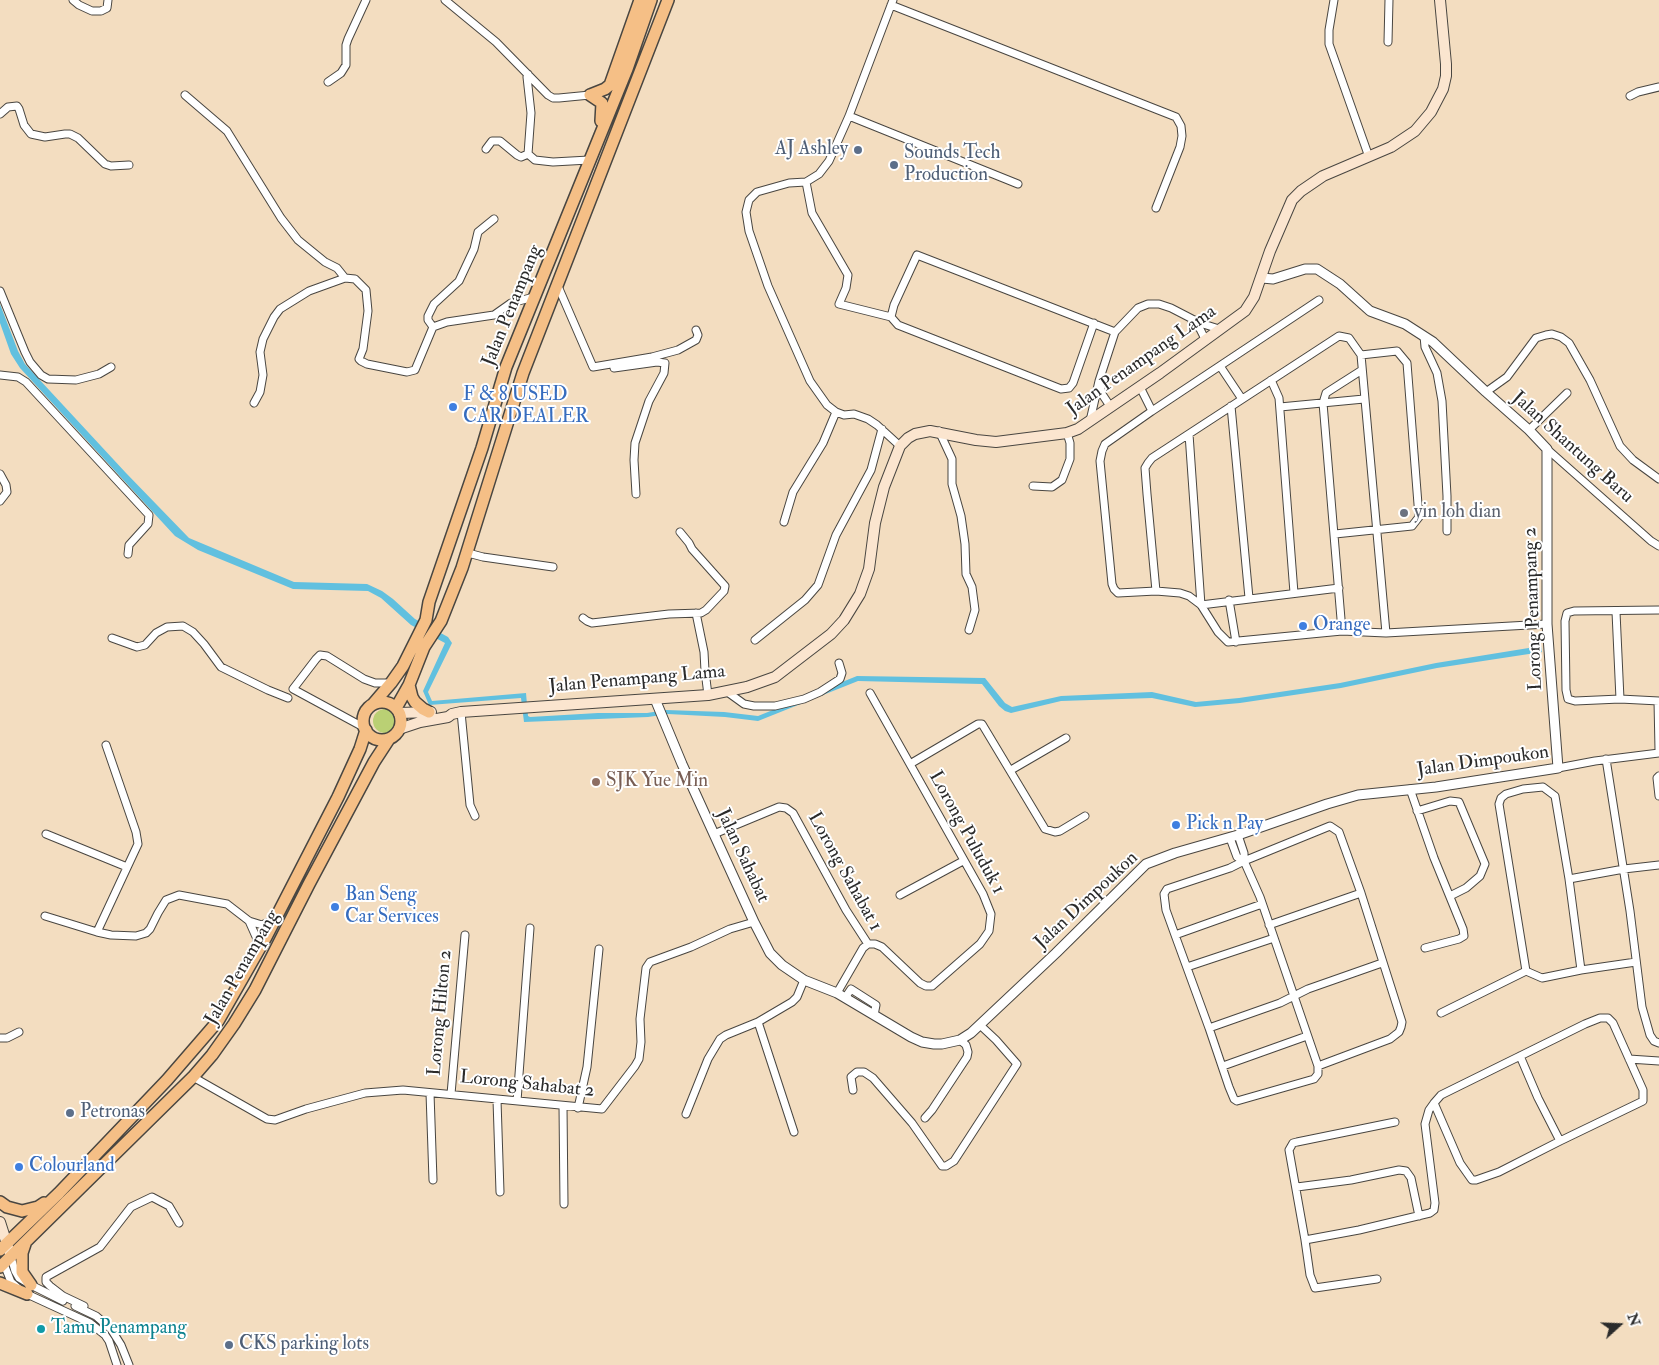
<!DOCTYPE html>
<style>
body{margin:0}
#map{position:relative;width:1659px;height:1365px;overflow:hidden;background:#f3ddc0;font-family:"IM FELL Double Pica",serif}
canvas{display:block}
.north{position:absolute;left:1594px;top:1300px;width:50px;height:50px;-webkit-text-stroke:4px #fff;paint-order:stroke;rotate:70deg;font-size:14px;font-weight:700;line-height:20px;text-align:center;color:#2b2b2b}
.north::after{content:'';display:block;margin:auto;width:18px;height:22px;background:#2b2b2b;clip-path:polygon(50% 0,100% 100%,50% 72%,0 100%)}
</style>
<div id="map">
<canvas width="1659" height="1365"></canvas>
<div class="north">N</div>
</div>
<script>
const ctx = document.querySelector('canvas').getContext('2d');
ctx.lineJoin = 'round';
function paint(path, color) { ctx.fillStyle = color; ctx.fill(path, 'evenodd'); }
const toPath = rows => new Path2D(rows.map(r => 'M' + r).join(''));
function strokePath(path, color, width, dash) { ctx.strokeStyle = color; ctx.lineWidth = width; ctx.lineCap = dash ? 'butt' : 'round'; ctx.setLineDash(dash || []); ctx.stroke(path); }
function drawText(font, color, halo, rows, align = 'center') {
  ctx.font = font + ' "IM FELL Double Pica",serif'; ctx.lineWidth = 4; ctx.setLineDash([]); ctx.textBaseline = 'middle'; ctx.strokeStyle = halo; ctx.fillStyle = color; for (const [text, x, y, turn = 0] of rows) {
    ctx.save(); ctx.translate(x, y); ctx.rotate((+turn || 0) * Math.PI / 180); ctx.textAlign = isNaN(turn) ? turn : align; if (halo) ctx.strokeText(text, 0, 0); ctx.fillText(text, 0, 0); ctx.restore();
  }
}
const green = toPath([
 '373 721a12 12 0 1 1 24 0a12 12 0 1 1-24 0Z'
]);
const water = toPath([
 [0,304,18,351,25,364,126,473,189,538,294,582,367,584,382,591,393,599,415,619,448,637,452,643,428,692,432,701,526,693,528,716,530,717,598,713,647,713,666,710,724,712,758,716,857,676,985,678,1005,703,1012,707,1061,696,1152,692,1196,702,1239,698,1340,683,1436,663,1541,646,1542,652,1437,668,1341,688,1240,703,1195,707,1152,698,1061,701,1011,713,1005,711,999,706,982,684,858,681,758,721,725,717,668,714,648,717,524,722,521,698,429,705,423,691,445,643,411,625,381,598,368,591,293,589,198,550,175,536,20,368,11,354,0,323]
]);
const minor = toPath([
 [73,0,79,5,92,11,101,11,107,8,108,0],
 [445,0,496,42,548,95,553,98,559,98,590,95],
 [893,0,849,116,829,161,819,174,806,182,789,183,757,192,749,200,746,212,749,231,768,286,810,381,827,405,836,412,844,415,854,414,868,419,877,425,900,446],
 [1334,0,1329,30,1329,44,1369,157],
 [891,5,1176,117,1181,126,1182,136,1180,147,1156,208],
 [1388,42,1389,0],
 [528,74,527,77,531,113,528,154,535,160,553,162,589,160],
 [328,82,341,73,346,65,346,45,348,39,366,0],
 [185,95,227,131,281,218,298,240,325,262,337,268,345,278,355,279,366,290,368,311,363,349,359,359,361,361,367,364,407,372,415,370,433,327,447,322,494,315,511,303,534,297],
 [1630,96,1638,92,1659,87],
 [0,114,8,107,17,106,19,109,24,125,31,134,45,137,65,134,70,134,78,138,105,164,111,166,129,165],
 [849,116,1018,184],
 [486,149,492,141,500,141,517,155,521,157,528,154],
 [806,182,812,213,848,275,846,288,839,304,891,317,898,325,1061,389,1069,388,1073,383,1094,323],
 [557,284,593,367,652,357,678,350,696,340,698,335,696,330],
 [0,291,25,352,30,362,41,375,48,379,76,380,99,374,111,367],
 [1319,300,1152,411,1105,444,1102,451,1100,461,1112,584,1114,589,1118,593,1156,591,1180,593,1189,596,1201,605,1218,632,1228,642,1342,631,1386,633,1547,624],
 [891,317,894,305,917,255,1115,332],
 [1192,321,1200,329,1205,339],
 [433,327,428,320,428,316,434,304,459,281,474,249,478,232,494,219],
 [1424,336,1425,347,1437,373,1442,401,1447,496,1447,531],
 [1220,366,1242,399],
 [614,368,657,362,665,363,664,373,649,401,635,443,634,460,636,494],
 [0,375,18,377,26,382,149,515,148,524,129,545,128,554],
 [1271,380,1279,398,1294,593],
 [1100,384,1102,394,1110,406],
 [1140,387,1152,411],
 [1486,392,1507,377,1536,338,1546,335,1552,334,1561,337,1569,343,1590,380,1620,446,1633,460,1659,479],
 [254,403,260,392,263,375,260,352,263,339,274,317,280,309,309,291,345,278],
 [1231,406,1249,598],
 [1280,407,1364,399],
 [1090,421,1099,381,1115,332,1138,308,1148,304,1159,304,1171,308,1200,323,1219,329],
 [1529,430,1567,393],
 [939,431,952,459,952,484,961,516,965,544,966,574,972,587,975,610,969,630],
 [1189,434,1201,605],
 [1547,449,1651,541,1659,546],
 [0,474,6,485,7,492,0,501],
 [1033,486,1052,487,1062,480,1070,459,1070,443,1067,433],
 [784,522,793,492,823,443,836,412],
 [1335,534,1412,526,1419,517,1407,363,1397,351,1361,355],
 [468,553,483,557,553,567],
 [1156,591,1147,494,1145,468,1148,463,1152,458,1339,336,1349,338,1361,355,1386,633],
 [1229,600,1236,642],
 [1201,605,1339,588],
 [1659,610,1574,611,1567,613,1565,621,1566,690,1568,699,1575,701,1620,699,1659,701],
 [1616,612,1620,699],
 [696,613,704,652,705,671,708,695],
 [583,618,587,621,592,623,669,614,701,613,706,610,724,591,725,586,692,549,689,543,680,532],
 [1342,631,1323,403,1326,393,1362,370],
 [112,638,137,647,145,645,156,633,167,627,183,626,193,632,204,644,221,667,268,690,288,698],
 [755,640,805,600,818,585,836,535,871,470,882,429],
 [726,691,744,704,754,706,775,706,804,699,820,692,840,679,842,673,839,663],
 [1658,701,1659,750],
 [461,712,470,805,475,816],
 [365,728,293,689,316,659,320,655,327,656,364,679,375,683,391,683],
 [1606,759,1630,911,1642,1007,1650,1035,1654,1041,1659,1043],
 [910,764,978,724,982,724,1045,829,1055,832,1060,831,1085,816],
 [1558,768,1595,761,1659,753],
 [1011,770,1066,738],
 [1659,776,1657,778,1659,796],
 [1410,789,1434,858,1463,929,1464,936,1459,939,1425,948],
 [1417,811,1450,801,1459,802,1485,864,1480,876,1466,888,1450,896],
 [46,834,127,867],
 [714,834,779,807,786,808,793,813,846,910,868,944],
 [1238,835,1244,853,1244,861,1260,897,1318,1066,1318,1074,1314,1079,1237,1101,1234,1099,1229,1087,1209,1028,1175,935,1166,910,1164,894,1167,889,1230,868,1244,861,1330,826,1339,832,1361,893,1402,1022,1401,1027,1399,1032,1390,1039,1318,1066],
 [1230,838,1237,857,1244,861],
 [1569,879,1624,869,1659,865],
 [900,895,963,861],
 [45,916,97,932,111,935,136,936,146,933,150,929,158,913,166,900,179,895,227,904,249,921,262,925,269,922,274,918],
 [249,921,257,939,256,949],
 [1269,925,1361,893],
 [97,932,138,844,136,832,106,745],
 [1175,935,1262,904],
 [868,944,875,944,882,947,920,983,926,986,932,986,980,944,989,931,991,914,983,894,870,693],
 [1187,967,1274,938],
 [1526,971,1499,804,1501,798,1506,794,1523,789,1543,787,1555,796,1569,879,1581,970],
 [1526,971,1542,978,1581,970,1636,962],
 [837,993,863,948,868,944],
 [845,998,851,989,876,1005,874,1015],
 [1441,1013,1526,971],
 [758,1022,794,1132],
 [1209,1028,1280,1003,1308,989,1382,963],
 [0,1038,7,1038,19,1032],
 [1520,1056,1538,1098,1560,1141],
 [1629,1059,1659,1061],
 [1223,1066,1307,1036],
 [193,1077,267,1119,275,1120,306,1109,365,1093,403,1090,602,1109,635,1066,639,1059,641,1042,640,1019,646,968,650,962,691,947,730,929,754,922],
 [853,1090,851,1077,857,1072,864,1072,873,1078,912,1123,942,1166,946,1166,954,1161,1017,1064,996,1040,980,1025],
 [430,1093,433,1180],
 [451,1094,465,935],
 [497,1100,500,1192],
 [517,1101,530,928],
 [563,1106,564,1204],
 [578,1108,587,1067,599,949],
 [686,1114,708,1059,720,1039,726,1035,758,1022,792,1002,797,997,804,980],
 [925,1118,932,1110,967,1057,968,1052,966,1045,960,1040],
 [1297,1187,1351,1180,1399,1170,1406,1171,1411,1178,1419,1216],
 [1305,1240,1359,1230,1430,1213,1434,1210,1435,1203,1425,1124,1429,1110,1434,1103,1441,1095,1585,1024,1600,1018,1608,1018,1613,1023,1643,1090,1643,1101,1560,1141,1499,1172,1476,1180,1472,1180,1460,1163,1434,1103],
 [11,1257,15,1271,19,1278,31,1285,63,1301],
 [4,1264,11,1282,19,1289,27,1294,90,1323,105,1335,109,1341,117,1365],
 [1377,1279,1315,1288,1310,1275,1305,1240,1289,1150,1293,1143,1297,1142,1395,1122],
 [75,1306,96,1316,111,1329,121,1345,129,1365],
 [84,1306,63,1296,50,1286,46,1282,46,1277,100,1247,131,1207,152,1197,169,1206,179,1223]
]);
const tertiary = toPath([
 [655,699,682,764,754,922,770,953,782,965,804,980,837,993,911,1037,922,1042,934,1044,942,1044,960,1040,971,1033,1056,953,1146,864,1175,853,1238,835,1327,804,1358,795,1436,787,1558,768,1547,624,1547,449,1529,430,1486,392,1433,342,1405,324,1370,311,1340,284,1317,269,1305,269,1273,279,1262,278]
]);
const secondary = toPath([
 [399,713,431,712],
 [399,729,420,722,448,717,452,714,461,712,708,695,747,687,775,677,831,634,844,620,860,594,869,569,875,523,884,487,900,446,908,438,915,434,930,431,976,440,996,442,1067,433,1078,429,1160,373,1245,311,1254,297,1270,251,1292,200,1301,191,1323,176,1391,147,1415,131,1431,112,1443,89,1446,76,1446,64,1440,0],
 [0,1222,11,1257]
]);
const primary = toPath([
 [590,95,605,89,610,85,640,0],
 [590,95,602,103,601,121],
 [409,685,412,697,415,702,423,709,429,712],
 '363 721a19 19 0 1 1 38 0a19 19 0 1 1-38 0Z',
 [373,704,391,683,403,666,426,620,429,602,482,448,506,367,627,69,651,0],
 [396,708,409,685,424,647,441,621,462,568,523,373,668,0],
 [0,1202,7,1207,22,1211,38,1207,44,1203],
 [25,1244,22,1253,22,1272,31,1285],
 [0,1250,59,1193,167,1080,218,1021,266,937,338,797,360,749,366,730],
 [0,1267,193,1077,212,1055,234,1024,255,990,309,884,374,762,389,739],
 [0,1283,27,1294]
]);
const markers = [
 [858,150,5,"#5c6f8a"],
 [894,165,5,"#5c6f8a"],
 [453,407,5,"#3f7fe0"],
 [1404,513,5,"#6b7280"],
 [1303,626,5,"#3f7fe0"],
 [596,782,5,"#8d6e63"],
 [1176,825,5,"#3f7fe0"],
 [335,907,5,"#3f7fe0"],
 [70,1113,5,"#5c6f8a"],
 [19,1167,5,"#3f7fe0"],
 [41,1329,5,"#0f9aa8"],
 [229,1345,5,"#5c6f8a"]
];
const serviceNames = [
 ["AJ Ashley",848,150,"right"],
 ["Sounds Tech",904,154],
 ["Production",904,176],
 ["Petronas",80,1113],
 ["CKS parking lots",239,1345]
];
const streetNames = [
 ["Jalan Penampang",513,306,-68],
 ["Jalan Penampang Lama",1142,361,-35],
 ["Jalan Shantung Baru",1572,448,42],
 ["Lorong Penampang 2",1534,609,-92],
 ["Jalan Penampang Lama",637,680,-5],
 ["Jalan Dimpoukon",1483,762,-8],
 ["Lorong Puluduk 1",966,833,61],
 ["Jalan Sahabat",742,856,65],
 ["Lorong Sahabat 1",844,872,61],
 ["Jalan Dimpoukon",1087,901,-43],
 ["Jalan Penampang",243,968,-60],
 ["Lorong Hilton 2",441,1013,-85],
 ["Lorong Sahabat 2",527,1085,6]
];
const shopNames = [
 ["F & 8 USED",463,396],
 ["CAR DEALER",463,418],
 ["Orange",1313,626],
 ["Pick n Pay",1186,825],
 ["Ban Seng",345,896],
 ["Car Services",345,918],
 ["Colourland",29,1167]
];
const worshipNames = [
 ["yin loh dian",1414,513]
];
const educationNames = [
 ["SJK Yue Min",606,782]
];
const cultureNames = [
 ["Tamu Penampang",51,1329]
];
paint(green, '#bad074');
paint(water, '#61c0df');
strokePath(minor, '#494641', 9);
strokePath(tertiary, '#494641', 11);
strokePath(secondary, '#494641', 12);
strokePath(primary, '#494641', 14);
strokePath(minor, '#fff', 7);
strokePath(tertiary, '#fff', 9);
strokePath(secondary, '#fbe5cf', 10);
strokePath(primary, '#f5bf86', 11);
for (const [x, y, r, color] of markers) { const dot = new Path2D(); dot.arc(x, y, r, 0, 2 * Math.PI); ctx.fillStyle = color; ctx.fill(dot); strokePath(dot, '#fff', 2); }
drawText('19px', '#4e5e75', '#fff', serviceNames, 'left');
drawText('19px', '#2b2b2b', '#fff', streetNames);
drawText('19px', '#366cbe', '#fff', shopNames, 'left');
drawText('19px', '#5b616d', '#fff', worshipNames, 'left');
drawText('19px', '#785e54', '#fff', educationNames, 'left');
drawText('19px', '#0d838f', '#fff', cultureNames, 'left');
</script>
